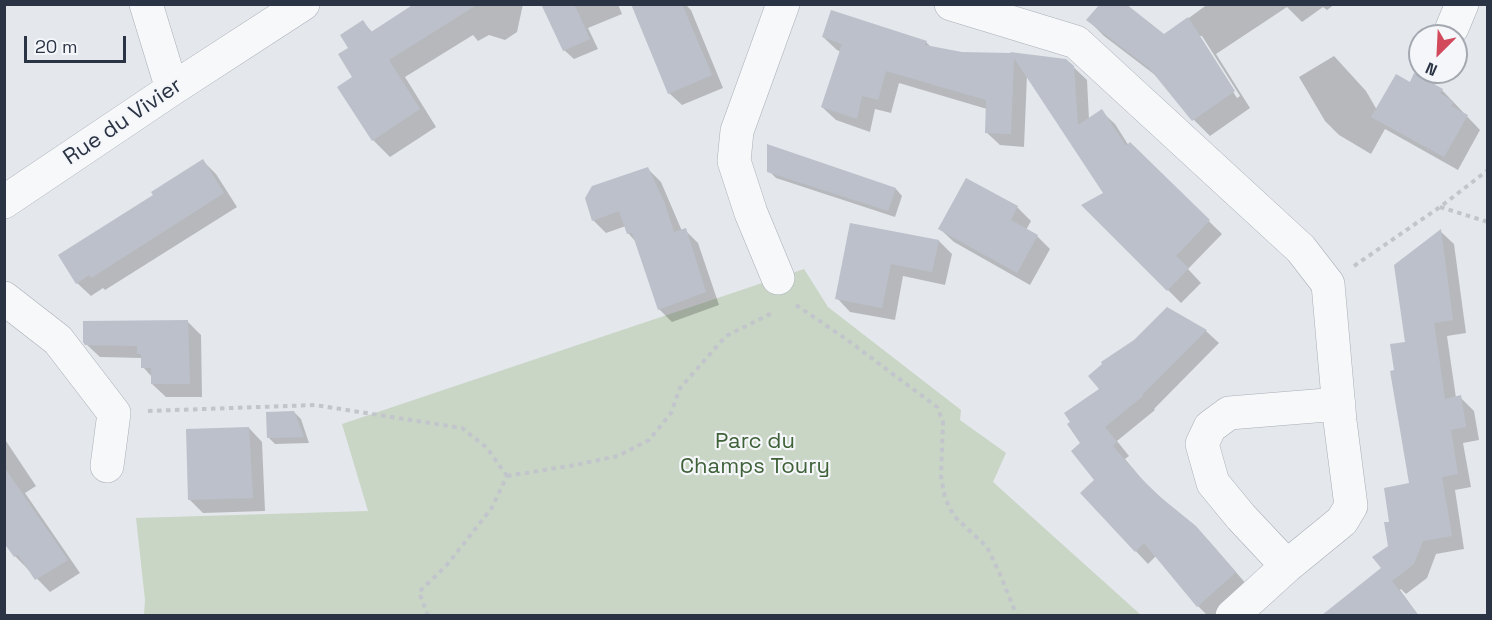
<!DOCTYPE html>
<style>
body{margin:0}
#map{position:relative;width:1492px;height:620px;overflow:hidden;background:#e4e7ec;font-family:"Space Grotesk",sans-serif}
canvas{display:block}
.frame{position:absolute;inset:0;border:6px solid #2b3445;pointer-events:none}
.north{position:absolute;left:1408px;top:24px;width:60px;height:60px;box-sizing:border-box;background:#f4f6f9;border:2px solid #a4a8b1;border-radius:50%;rotate:204deg;font-size:16px;font-weight:700;line-height:24px;text-align:center;color:#2b3445}
.north::after{content:'';display:block;margin:auto;width:21px;height:27px;background:#d1495b;clip-path:polygon(50% 0,100% 100%,50% 72%,0 100%)}
.scale{position:absolute;left:24px;top:36px;width:102px;height:27px;box-sizing:border-box;border:3px solid #2b3445;border-top:0;padding-left:8px;font-size:18px;line-height:21px;white-space:nowrap;color:#2b3445;-webkit-text-stroke:4px #f4f6f9;paint-order:stroke}
</style>
<div id="map">
<canvas width="1492" height="620"></canvas>
<div class="frame"></div>
<div class="north">N</div>
<div class="scale">20 m</div>
</div>
<script>
const ctx = document.querySelector('canvas').getContext('2d');
ctx.lineJoin = 'round';
function paint(path, color) { ctx.fillStyle = color; ctx.fill(path, 'evenodd'); }
const toPath = rows => new Path2D(rows.map(r => 'M' + r).join(''));
function strokePath(path, color, width, dash) { ctx.strokeStyle = color; ctx.lineWidth = width; ctx.lineCap = dash ? 'butt' : 'round'; ctx.setLineDash(dash || []); ctx.stroke(path); }
function drawText(font, color, halo, rows, align = 'center') {
  ctx.font = font + ' "Space Grotesk",sans-serif'; ctx.lineWidth = 4.5; ctx.setLineDash([]); ctx.textBaseline = 'middle'; ctx.strokeStyle = halo; ctx.fillStyle = color; for (const [text, x, y, turn = 0] of rows) {
    ctx.save(); ctx.translate(x, y); ctx.rotate((+turn || 0) * Math.PI / 180); ctx.textAlign = isNaN(turn) ? turn : align; if (halo) ctx.strokeText(text, 0, 0); ctx.fillText(text, 0, 0); ctx.restore();
  }
}
const green = toPath([
 [804,269,828,307,961,410,960,420,1006,453,993,482,1141,615,144,615,145,600,136,518,368,511,342,424]
]);
const shadow = toPath([
 [418,4,523,4,517,32,505,40,489,35,478,41,473,35,405,77,436,127,390,157,373,140,354,78,350,49,363,22,373,33],
 [542,4,618,4,622,14,588,28,598,49,574,59,564,50],
 [661,4,685,4,691,10,723,88,682,105,669,93],
 [1208,4,1335,4,1327,10,1323,7,1302,22,1287,7,1216,54,1250,108,1210,136,1194,120,1159,78,1104,36,1088,20,1164,36],
 [1198,36,1202,36,1240,96,1237,98],
 [823,37,926,42,932,48,961,54,1013,53,1066,60,1087,80,1089,119,1101,111,1115,124,1129,146,1130,144,1222,234,1188,269,1201,283,1181,303,1083,205,1105,193,1027,75,1024,147,1000,145,986,132,987,109,899,83,891,113,875,109,870,132,836,120,822,107,841,52,837,50],
 [1334,56,1366,91,1377,110,1410,84,1442,90,1480,130,1458,170,1385,129,1371,154,1339,135,1325,121,1299,77],
 [203,161,216,174,237,207,105,290,103,288,91,296,77,283],
 [648,169,661,182,682,231,685,230,698,243,719,305,672,322,659,309,636,242,628,233,626,226,606,233,593,220],
 [769,171,896,189,902,196,895,217,776,178],
 [1017,207,1031,221,1026,230,1037,236,1050,249,1030,285,954,242,940,229],
 [851,224,939,241,952,254,945,285,903,276,895,320,850,312,837,298],
 [1440,231,1454,244,1466,333,1447,336,1456,398,1460,397,1474,411,1479,440,1463,443,1471,487,1455,490,1464,549,1436,554,1427,578,1406,594,1401,589,1400,590,1419,616,1326,616,1383,568,1390,547,1391,524,1411,484,1396,371,1407,343],
 [1167,309,1206,331,1219,343,1154,409,1155,410,1117,441,1129,456,1125,459,1146,484,1209,541,1248,586,1214,616,1208,616,1198,606,1156,556,1148,564,1082,494,1096,481,1082,443,1101,389,1135,341],
 [187,321,201,335,202,397,166,397,152,384,152,377,143,367,142,358,100,357,86,344],
 [294,412,301,419,309,443,275,444,268,437],
 [249,428,262,442,265,511,203,513,189,499],
 [4,438,36,486,25,493,80,573,50,592,15,556,4,539]
]);
const building = toPath([
 [414,4,478,4,389,60,420,109,372,141,337,87,352,77,338,54,348,48,340,35,363,20,371,32],
 [541,4,574,4,590,39,563,51],
 [631,4,682,4,712,75,668,94],
 [1100,4,1126,4,1164,34,1188,17,1235,91,1192,121,1149,68,1086,20],
 [831,10,927,41,925,45,962,52,1011,53,1010,52,1066,59,1074,66,1078,125,1102,109,1126,146,1130,142,1210,220,1176,256,1189,268,1167,291,1081,205,1103,193,1014,58,1011,134,985,133,986,100,886,71,878,100,862,96,857,119,821,107,842,44,822,37],
 [1414,73,1443,89,1440,93,1454,102,1451,106,1468,115,1444,157,1371,117,1396,74,1410,82],
 [767,144,896,188,888,211,767,172],
 [203,159,224,193,91,278,89,275,76,284,58,255,153,195,151,192],
 [648,167,665,204,674,232,686,228,706,292,658,310,632,233,627,234,619,211,592,221,585,198,592,186],
 [966,178,1018,206,1011,220,1038,235,1017,273,938,229],
 [850,223,939,240,932,272,891,264,882,308,835,299],
 [1441,229,1453,320,1434,323,1445,399,1461,395,1466,427,1451,430,1458,474,1442,477,1452,536,1423,541,1414,564,1392,581,1388,576,1418,615,1322,615,1381,568,1372,557,1388,546,1384,522,1389,522,1384,488,1409,483,1390,371,1394,370,1390,344,1405,342,1394,265],
 [1167,307,1207,330,1142,395,1143,396,1105,427,1117,442,1113,446,1134,471,1159,496,1196,526,1236,572,1197,607,1144,543,1135,552,1080,493,1094,480,1071,451,1080,443,1067,424,1070,422,1064,413,1099,389,1088,376,1102,364,1101,362,1134,340],
 [188,320,190,384,151,384,151,368,141,368,141,354,137,354,137,346,85,345,83,342,83,321],
 [294,411,304,437,267,438,266,412],
 [249,427,253,498,188,500,186,429],
 [4,467,68,560,35,580,18,555,14,557,4,543]
]);
const path = toPath([
 [1440,207,1488,222],
 [1354,266,1440,207,1488,170],
 [796,305,846,339,937,407,943,422,941,476,945,498,954,516,987,547,999,572,1017,616],
 [148,411,315,405,462,428,487,448,507,476],
 [507,476,575,465,618,456,649,440,671,413,680,388,726,336,774,312],
 [428,616,419,592,446,566,491,509,507,476]
]);
const minor = toPath([
 [146,4,172,89],
 [951,4,1076,42,1301,249,1328,284,1340,421,1351,506,1342,521,1287,566,1232,616],
 [1452,28,1462,4],
 [4,202,172,89,303,4],
 [778,278,751,213,734,161,737,131,783,4],
 [4,298,58,340,114,413,107,466],
 [1287,566,1241,517,1213,483,1202,444,1210,427,1229,413,1339,404]
]);
const streetNames = [
 ["Rue du Vivier",123,122,-34]
];
const parkNames = [
 ["Parc du",755,442],
 ["Champs Toury",755,467]
];
paint(green, '#c9d6c5');
paint(shadow, '#0003');
paint(building, '#bbc0ca');
strokePath(minor, '#a9aeb7', 34);
strokePath(path, '#c2c5cb', 4, [4.5, 4.5]);
strokePath(minor, '#f7f8fa', 33);
drawText('22px', '#2b3445', '#f4f6f9', streetNames);
drawText('22px', '#3f6138', '#f4f6f9', parkNames);
</script>
